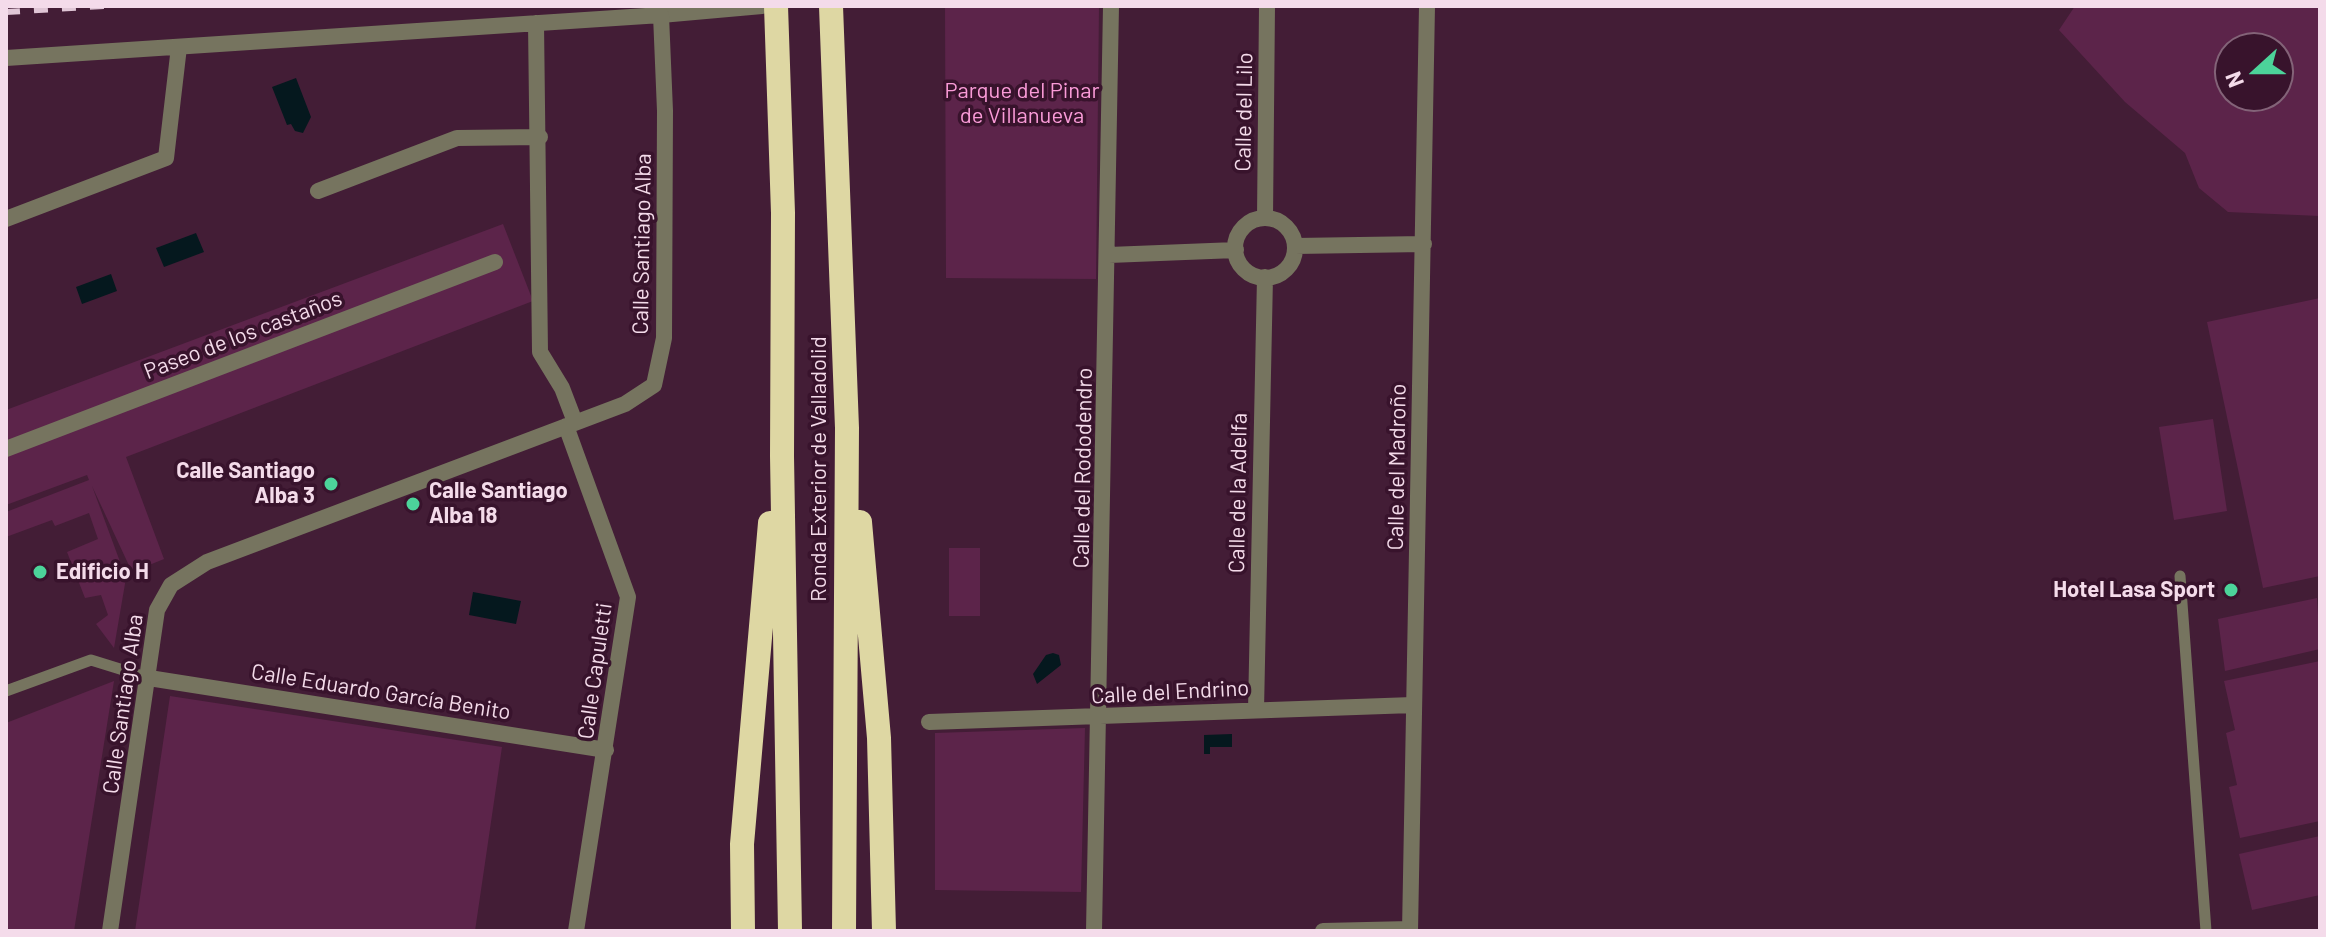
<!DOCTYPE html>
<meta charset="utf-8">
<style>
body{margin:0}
#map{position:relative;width:2326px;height:937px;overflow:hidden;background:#431d36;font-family:Barlow,sans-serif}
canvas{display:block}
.frame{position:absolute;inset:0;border:8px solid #f4dbea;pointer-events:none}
.north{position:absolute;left:2214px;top:32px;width:80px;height:80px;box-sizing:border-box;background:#38132c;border:2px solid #836378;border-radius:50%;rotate:249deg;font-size:22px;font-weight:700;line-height:32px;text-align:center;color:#f4dbea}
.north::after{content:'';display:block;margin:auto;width:28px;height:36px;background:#4cd39a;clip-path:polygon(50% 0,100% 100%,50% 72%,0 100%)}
</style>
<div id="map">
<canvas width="2326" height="937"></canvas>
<div class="frame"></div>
<div class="north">N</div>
</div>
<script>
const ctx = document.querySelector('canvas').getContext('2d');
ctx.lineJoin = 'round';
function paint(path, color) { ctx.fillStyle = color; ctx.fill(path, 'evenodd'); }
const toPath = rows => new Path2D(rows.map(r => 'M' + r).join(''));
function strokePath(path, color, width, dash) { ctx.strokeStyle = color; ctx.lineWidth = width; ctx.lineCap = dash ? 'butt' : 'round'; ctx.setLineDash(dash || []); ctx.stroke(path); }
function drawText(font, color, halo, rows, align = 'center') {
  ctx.font = font + ' Barlow,sans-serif'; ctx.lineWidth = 7; ctx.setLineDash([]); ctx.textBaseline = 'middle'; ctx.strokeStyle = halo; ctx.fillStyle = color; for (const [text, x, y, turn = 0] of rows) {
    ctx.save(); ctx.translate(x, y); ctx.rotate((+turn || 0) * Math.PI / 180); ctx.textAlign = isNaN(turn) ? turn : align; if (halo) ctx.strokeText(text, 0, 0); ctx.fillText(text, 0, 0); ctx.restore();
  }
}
const green = toPath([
 [945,6,1099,6,1096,279,946,278],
 [2075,6,2320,6,2320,216,2228,212,2199,188,2185,153,2125,102,2059,30],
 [2230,48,2278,48,2278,96,2230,96],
 [503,224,533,301,126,457,164,559,132,572,92,486,126,578,114,648,96,624,108,615,101,595,85,598,67,552,98,539,89,513,55,526,52,520,6,537,6,512,89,480,87,475,6,505,6,410],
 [2320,298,2320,576,2263,588,2207,322],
 [2213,419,2227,511,2174,520,2159,427],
 [949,548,980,548,980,616,949,616],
 [2317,598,2320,649,2225,671,2218,619],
 [2320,661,2320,821,2240,838,2229,787,2237,785,2226,733,2235,730,2224,681],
 [114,681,74,931,6,931,6,723],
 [170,696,502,747,475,931,135,931],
 [1085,728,1081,892,935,890,935,733],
 [2320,836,2320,895,2252,910,2239,854]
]);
const water = toPath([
 [296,78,311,117,303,133,295,131,291,124,287,125,272,87],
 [196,233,204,252,164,267,156,248],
 [111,274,117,291,82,304,76,287],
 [473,592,521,601,516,624,469,615],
 [1053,653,1059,655,1061,665,1037,684,1033,674,1046,655],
 [1232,734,1232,747,1210,747,1210,754,1204,754,1204,735]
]);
const service = toPath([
 [2180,576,2206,931],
 [6,691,91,660,149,678]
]);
const pedestrian = toPath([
 [661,15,762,6],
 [6,449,495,262]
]);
const minor = toPath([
 [536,23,540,352,562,388,575,422],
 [6,58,661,15,665,111,664,338,654,385,625,404,207,562,171,585,157,610,110,931],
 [318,191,457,138,540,137],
 [1265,218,1267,6],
 '1235 248a30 30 0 1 1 60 0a30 30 0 1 1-60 0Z',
 [6,219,166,158,179,47],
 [1295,246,1424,244],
 [1109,255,1236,250],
 [566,426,628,597,576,931],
 [149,678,606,750],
 [1256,710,1265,277],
 [929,722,1413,705],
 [1094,931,1111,6],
 [1323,931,1410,929],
 [1410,931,1427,6]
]);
const motorway = toPath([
 [776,6,783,213,782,456,790,931],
 [831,6,847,428,844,931],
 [860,522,879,738,884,931],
 [743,931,742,844,770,523]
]);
const rail = toPath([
 [6,12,104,6]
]);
const markers = [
 [331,484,8,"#4cd39a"],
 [413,504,8,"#4cd39a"],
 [40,572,8,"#4cd39a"],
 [2231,590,8,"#4cd39a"]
];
const parkNames = [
 ["Parque del Pinar",1022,91],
 ["de Villanueva",1022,116]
];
const streetNames = [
 ["Calle del Lilo",1244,112,-89],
 ["Calle Santiago Alba",642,244,-89],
 ["Paseo de los castaños",243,335,-21],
 ["Calle del Madroño",1397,467,-89],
 ["Calle del Rododendro",1083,468,-89],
 ["Ronda Exterior de Valladolid",819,469,-90],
 ["Calle de la Adelfa",1238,493,-89],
 ["Calle Capuletti",595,671,-82],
 ["Calle Eduardo García Benito",381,692,9],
 ["Calle del Endrino",1170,692,-3],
 ["Calle Santiago Alba",123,704,-82]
];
const poiNames = [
 ["Calle Santiago",315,471],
 ["Alba 3",315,496],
 ["Calle Santiago",429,491,"left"],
 ["Alba 18",429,516,"left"],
 ["Edificio H",56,572,"left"],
 ["Hotel Lasa Sport",2215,590]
];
paint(green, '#5c244a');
paint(water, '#05181e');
strokePath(service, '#76745f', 11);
strokePath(pedestrian, '#76745f', 16);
strokePath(minor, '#76745f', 16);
strokePath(motorway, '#ded7a3', 24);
strokePath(rail, '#e0c6d6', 6, [14, 14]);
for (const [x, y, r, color] of markers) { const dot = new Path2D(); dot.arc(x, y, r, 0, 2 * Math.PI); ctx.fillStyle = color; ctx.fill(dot); strokePath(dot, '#38132c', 3); }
drawText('22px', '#fa9bd8', '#38132c', parkNames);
drawText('22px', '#f4dbea', '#38132c', streetNames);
drawText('bold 22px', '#f4dbea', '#38132c', poiNames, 'right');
</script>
